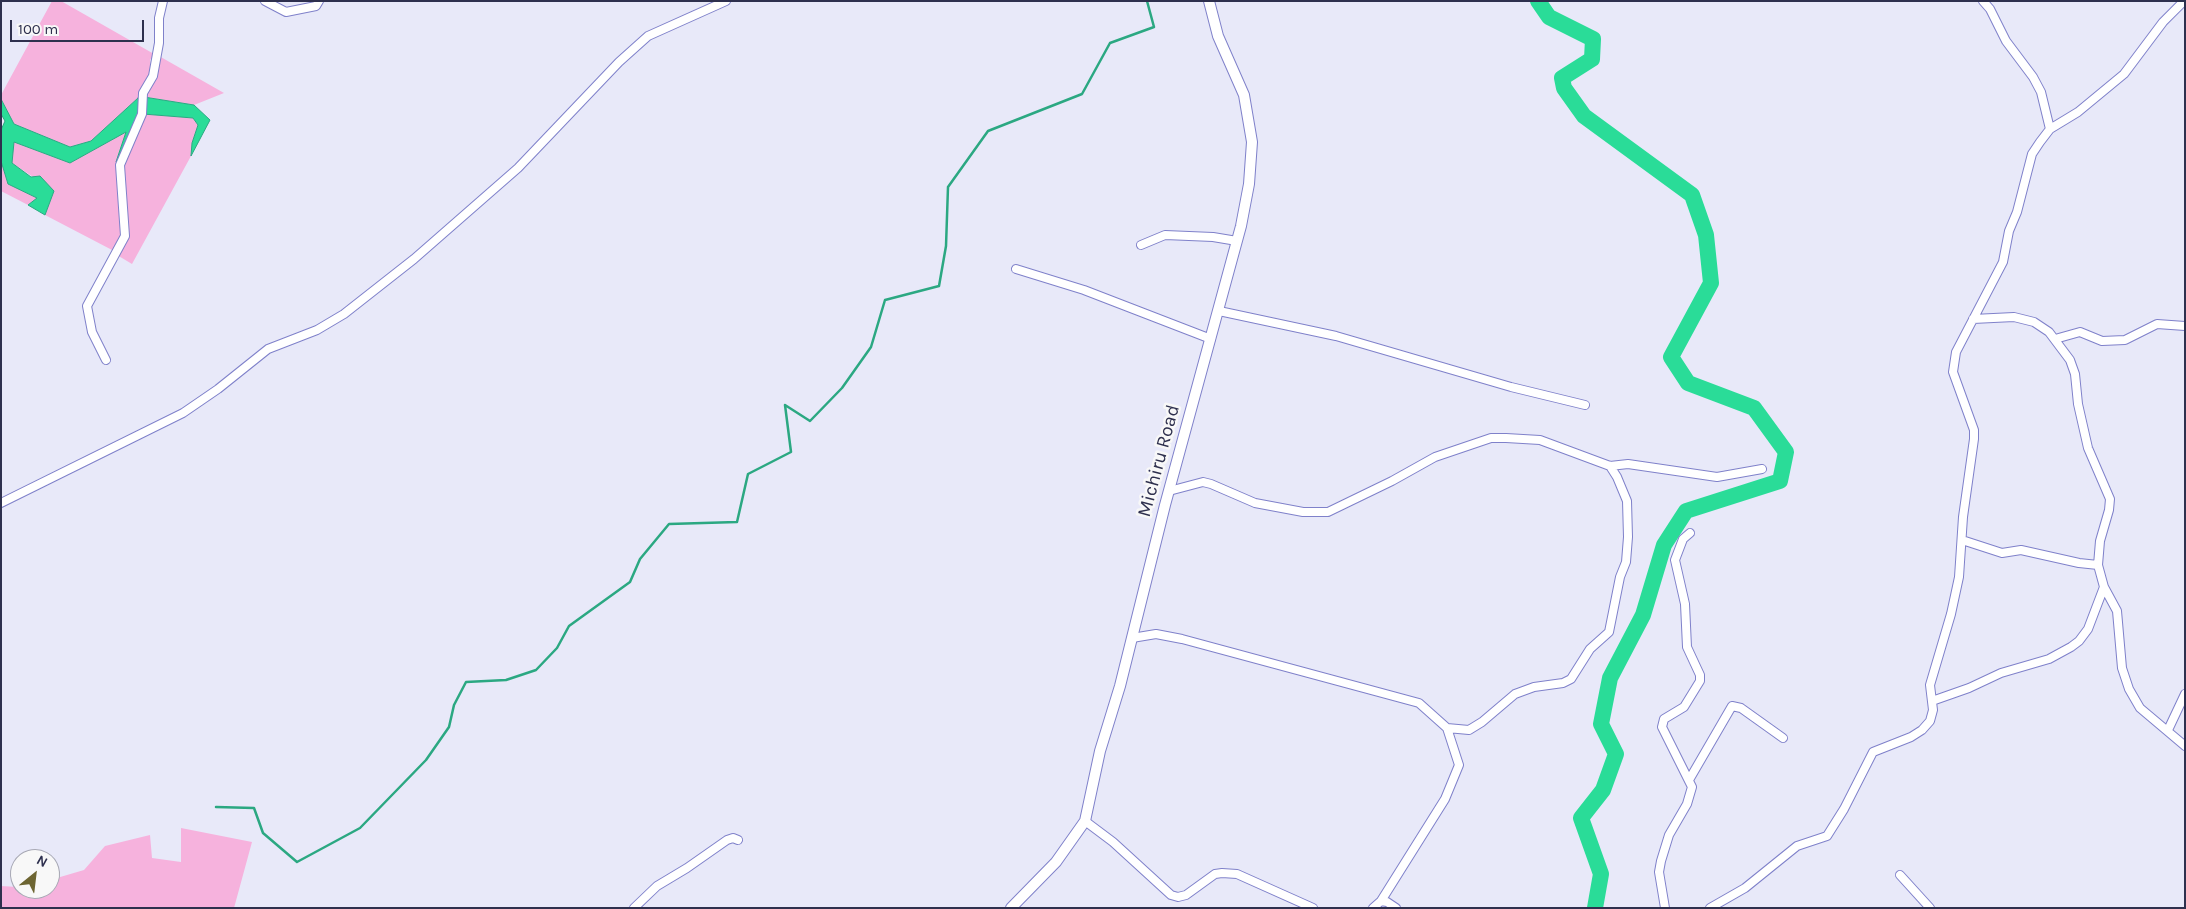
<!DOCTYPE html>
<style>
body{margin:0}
#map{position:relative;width:2186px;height:909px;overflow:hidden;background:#e8e9f9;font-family:Karla,sans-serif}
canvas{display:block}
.frame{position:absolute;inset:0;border:2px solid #2e304e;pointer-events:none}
.north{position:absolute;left:10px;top:849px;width:50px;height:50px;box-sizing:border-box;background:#f8f8f8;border:1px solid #a7a8b4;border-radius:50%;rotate:29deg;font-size:14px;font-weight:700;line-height:20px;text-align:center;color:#2e304e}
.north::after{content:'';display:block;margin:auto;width:18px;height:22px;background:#6d6532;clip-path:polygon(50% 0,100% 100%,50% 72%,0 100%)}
.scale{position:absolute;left:10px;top:20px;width:134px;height:22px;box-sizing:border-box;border:2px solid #2e304e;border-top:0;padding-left:6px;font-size:15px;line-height:18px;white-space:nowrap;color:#2e304e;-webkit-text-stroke:4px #f8f8f8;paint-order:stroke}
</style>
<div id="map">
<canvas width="2186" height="909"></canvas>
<div class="frame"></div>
<div class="north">N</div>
<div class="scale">100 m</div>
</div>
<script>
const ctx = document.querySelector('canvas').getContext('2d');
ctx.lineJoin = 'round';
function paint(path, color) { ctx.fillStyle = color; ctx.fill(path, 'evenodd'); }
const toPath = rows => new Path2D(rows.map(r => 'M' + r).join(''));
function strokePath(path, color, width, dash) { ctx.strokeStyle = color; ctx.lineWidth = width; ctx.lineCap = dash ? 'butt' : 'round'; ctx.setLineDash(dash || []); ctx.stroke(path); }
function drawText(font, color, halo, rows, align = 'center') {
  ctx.font = font + ' Karla,sans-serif'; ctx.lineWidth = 5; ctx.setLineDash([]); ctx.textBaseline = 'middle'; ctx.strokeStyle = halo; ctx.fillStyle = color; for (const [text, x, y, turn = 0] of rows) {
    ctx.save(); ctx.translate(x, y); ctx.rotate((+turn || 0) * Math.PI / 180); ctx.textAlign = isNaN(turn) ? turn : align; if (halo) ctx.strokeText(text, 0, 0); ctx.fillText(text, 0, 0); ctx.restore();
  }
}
const green = toPath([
 [52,1,61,1,154,54,150,60,152,75,140,91,138,98,91,141,70,147,14,124,1,99,1,95],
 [159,56,224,93,194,105,145,97],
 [143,114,193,118,198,125,192,143,191,156,132,264,117,255,127,235,121,165],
 [126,132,116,162,123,233,114,251,45,215,54,191,12,163,12,149,14,142,70,163],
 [1,161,8,184,38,198,28,205,1,191],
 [181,828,252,842,234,908,1,908,1,886,50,889,50,880,84,870,105,846,150,835,152,858,181,862]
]);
const water = toPath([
 [144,97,194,105,210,120,191,156,192,143,198,125,193,118,143,114,144,97],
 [138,98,142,110,119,165,116,162,126,132,70,163,14,142,12,163,31,177,40,176,54,191,45,215,28,205,37,198,8,184,1,161,1,130,5,121,1,114,1,99,14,124,70,147,91,141,138,98]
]);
const stream = toPath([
 [216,807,254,808,263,833,297,862,360,828,426,760,449,727,454,705,466,682,506,680,536,670,557,648,569,626,630,582,640,559,669,524,737,522,748,474,791,452,785,405,810,421,842,388,871,347,885,300,939,286,946,246,948,187,988,131,1082,94,1110,43,1154,27,1147,1]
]);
const river = toPath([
 [1538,1,1549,17,1593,39,1592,59,1562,78,1564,88,1584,116,1692,195,1706,235,1711,283,1671,357,1688,383,1754,408,1786,452,1780,481,1686,511,1664,545,1643,615,1610,678,1601,724,1616,754,1603,790,1581,818,1601,874,1595,908]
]);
const street = toPath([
 [265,1,286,12,316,6,319,1],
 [1983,1,1990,9,2006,41,2033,77,2041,92,2050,129],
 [1141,245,1165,235,1213,237,1237,241],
 [1016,269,1084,290,1211,339],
 [1219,311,1336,336,1511,387,1585,405],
 [1973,319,2014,317,2034,322,2049,332,2070,360,2075,374,2078,404,2088,448,2110,499,2109,510,2100,541,2098,565,2104,587,2117,611,2122,668,2129,689,2140,708,2185,746],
 [2055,339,2080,332,2102,341,2125,340,2157,324,2185,326],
 [106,360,92,332,87,306,125,236,120,165,142,114,143,93,153,76,159,43,159,18,163,1],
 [1169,491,1203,482,1211,484,1255,503,1303,512,1328,512,1392,481,1435,457,1491,438,1506,438,1540,440,1610,466,1628,464,1717,477,1762,469],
 [1,503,183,413,218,389,268,349,317,330,344,314,414,259,518,168,619,62,648,36,726,1],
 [1962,540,2002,553,2021,550,2079,563,2098,565],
 [1132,638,1156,634,1182,639,1419,703,1447,728,1469,730,1482,722,1515,694,1534,687,1563,683,1571,679,1590,649,1609,632,1620,577,1626,562,1628,537,1627,501,1617,477,1610,466],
 [1932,701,1969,688,2001,673,2049,659,2071,647,2079,641,2088,629,2104,587],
 [2168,730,2185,694],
 [1689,780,1732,706,1741,708,1783,738],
 [1085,821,1113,842,1171,895,1178,897,1186,895,1215,874,1222,873,1237,874,1313,908],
 [1900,875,1930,908],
 [1381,901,1387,902,1396,908],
 [634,908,657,886,687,868,727,840,733,838,738,840],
 [1373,908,1381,901,1445,799,1459,765,1447,728],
 [1665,908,1659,872,1661,861,1669,835,1687,804,1692,787,1662,727,1664,719,1684,707,1700,681,1700,675,1687,647,1685,604,1675,560,1683,539,1690,533],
 [1710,908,1745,888,1797,846,1827,836,1844,809,1873,752,1911,737,1922,730,1930,721,1933,710,1930,685,1951,614,1959,577,1963,517,1974,439,1974,430,1953,372,1956,352,2003,262,2009,231,2017,212,2032,154,2040,142,2050,129,2078,112,2124,74,2163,22,2184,1]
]);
const secondary = toPath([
 [1011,908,1056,862,1085,821,1100,751,1120,686,1165,505,1241,226,1249,184,1252,142,1244,95,1218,36,1209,1]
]);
const streetNames = [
 ["Michiru Road",1159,461,-75]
];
paint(green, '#f6b2dd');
paint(water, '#2adc98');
strokePath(water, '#2ba882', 1);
strokePath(stream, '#2ba882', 2.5);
strokePath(river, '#2adc98', 16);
strokePath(street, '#7f81ca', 10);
strokePath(secondary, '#7f81ca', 12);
strokePath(street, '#fff', 8);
strokePath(secondary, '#fff', 10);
drawText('19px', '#2e304e', '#f8f8f8', streetNames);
</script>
